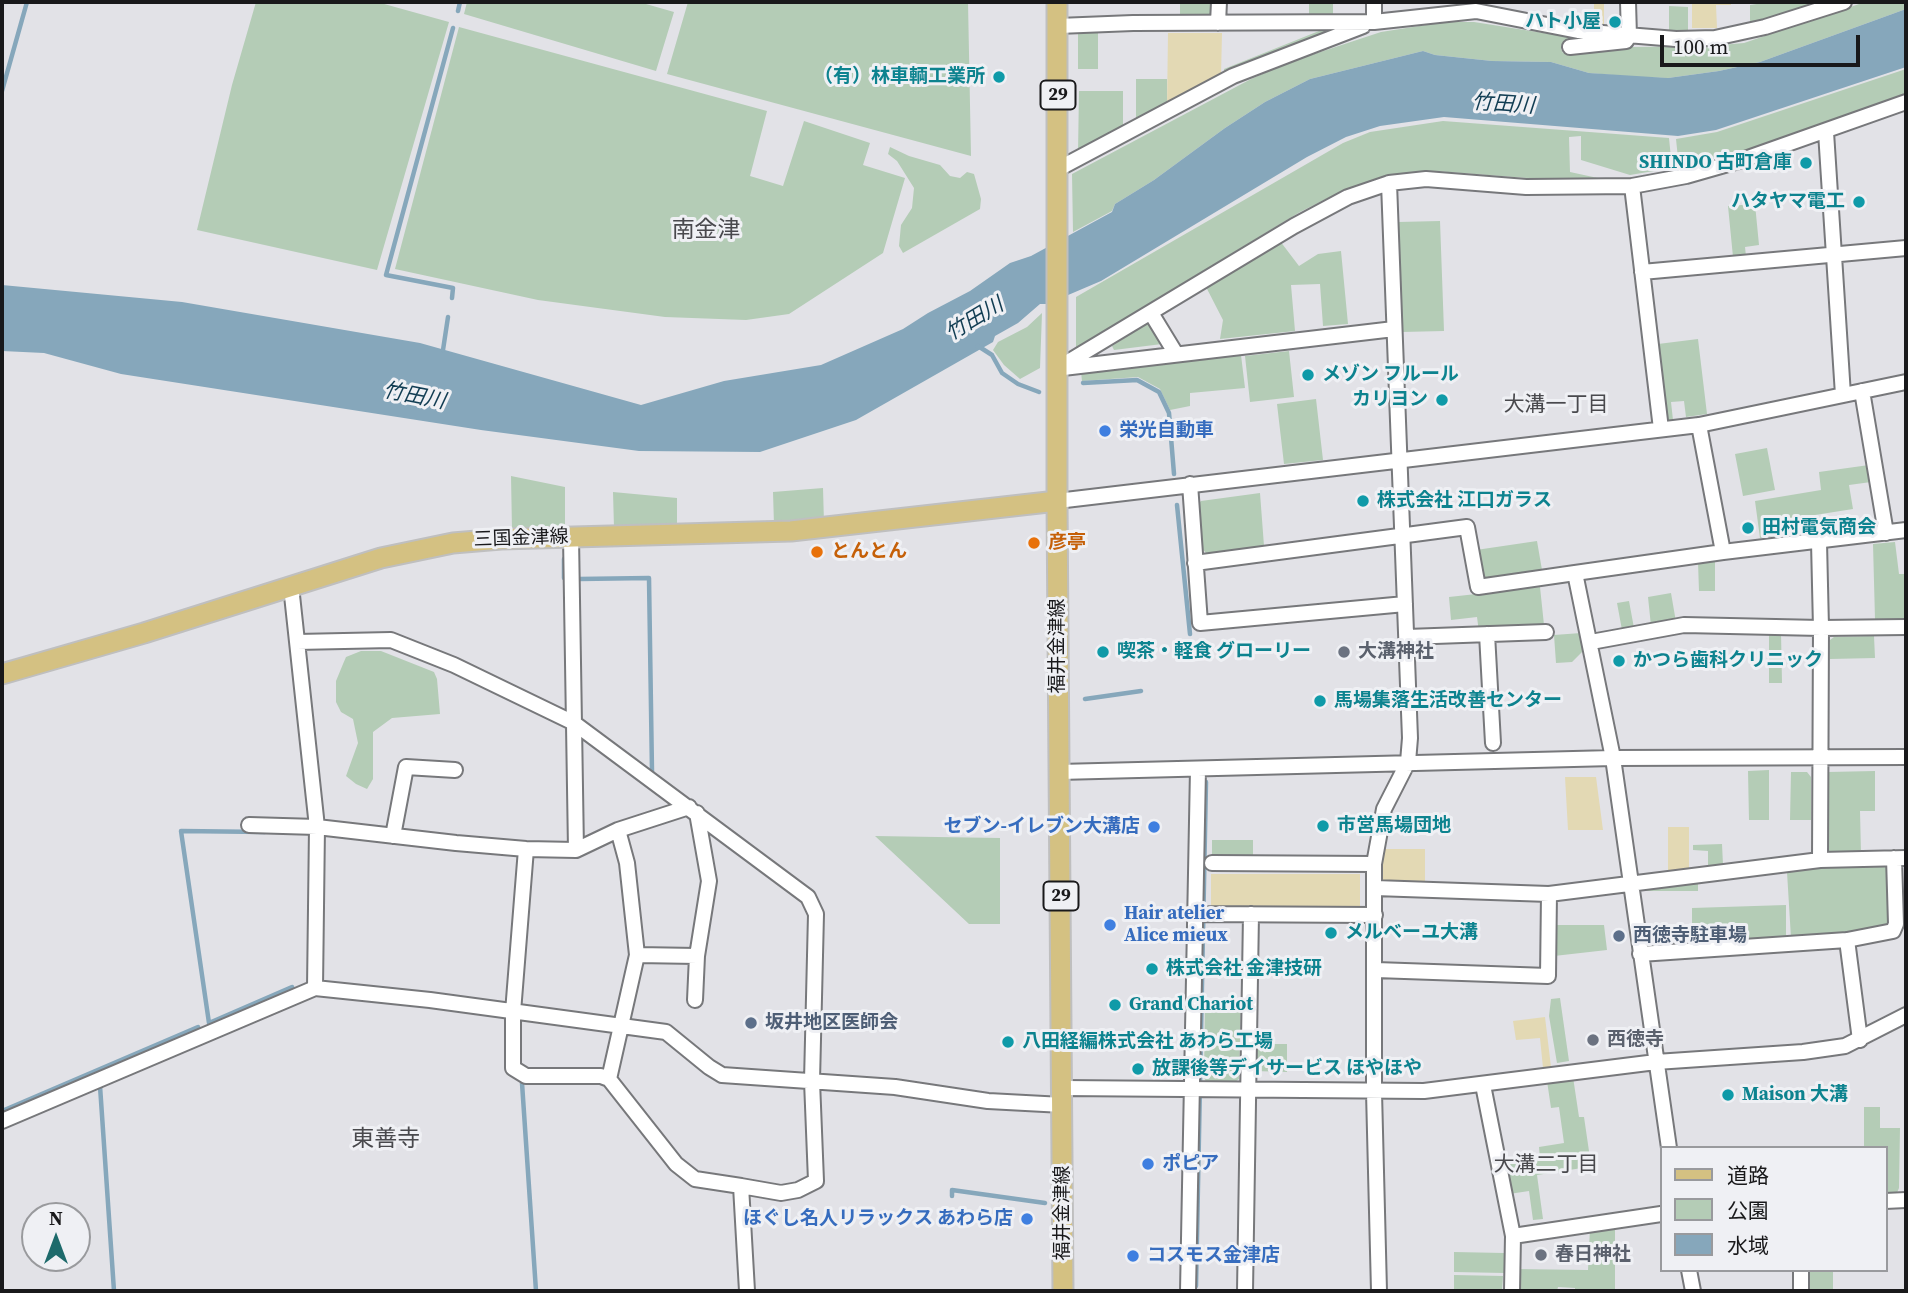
<!DOCTYPE html>
<meta charset="utf-8">
<style>
body{margin:0}
#map{position:relative;width:1908px;height:1293px;overflow:hidden;background:#e2e2e7;font-family:"Source Serif 4","Noto Sans JP",serif}
canvas{display:block}
.frame{position:absolute;inset:0;border:4px solid #19191b;pointer-events:none}
.legend{position:absolute;left:1660px;top:1146px;width:228px;height:126px;box-sizing:border-box;background:#eff0f4;border:2px solid #999a9d;margin:0;padding:9px 12px;list-style:none;font-size:21px;color:#19191b}
.legend li{display:flex;align-items:center;gap:14px;height:35px}
.legend b{width:35px;border:2px solid #999a9d}
.north{position:absolute;left:21px;top:1202px;width:70px;height:70px;box-sizing:border-box;background:#eff0f4;border:2px solid #999a9d;border-radius:50%;rotate:0deg;font-size:19px;font-weight:700;line-height:28px;text-align:center;color:#19191b}
.north::after{content:'';display:block;margin:auto;width:24px;height:32px;background:#1d6a6b;clip-path:polygon(50% 0,100% 100%,50% 72%,0 100%)}
.scale{position:absolute;left:1660px;top:35px;width:200px;height:32px;box-sizing:border-box;border:4px solid #19191b;border-top:0;padding-left:9px;font-size:21px;line-height:24px;white-space:nowrap;color:#19191b;-webkit-text-stroke:5px #eff0f4;paint-order:stroke}
</style>
<div id="map">
<canvas width="1908" height="1293"></canvas>
<div class="frame"></div>
<ul class="legend">
<li><b style="height:9px;background:#d4c182"></b>道路</li>
<li><b style="height:19px;background:#b4ccb6"></b>公園</li>
<li><b style="height:19px;background:#86a7bb"></b>水域</li>
</ul>
<div class="north">N</div>
<div class="scale">100 m</div>
</div>
<script>
const ctx = document.querySelector('canvas').getContext('2d');
ctx.lineJoin = 'round';
function paint(path, color) { ctx.fillStyle = color; ctx.fill(path, 'evenodd'); }
const toPath = rows => new Path2D(rows.map(r => 'M' + r).join(''));
function strokePath(path, color, width, dash) { ctx.strokeStyle = color; ctx.lineWidth = width; ctx.lineCap = dash ? 'butt' : 'round'; ctx.setLineDash(dash || []); ctx.stroke(path); }
function drawText(font, color, halo, rows, align = 'center') {
  ctx.font = font + ' "Source Serif 4","Noto Sans JP",serif'; ctx.lineWidth = 6; ctx.setLineDash([]); ctx.textBaseline = 'middle'; ctx.strokeStyle = halo; ctx.fillStyle = color; for (const [text, x, y, turn = 0] of rows) {
    ctx.save(); ctx.translate(x, y); ctx.rotate((+turn || 0) * Math.PI / 180); ctx.textAlign = isNaN(turn) ? turn : align; if (halo) ctx.strokeText(text, 0, 0); ctx.fillText(text, 0, 0); ctx.restore();
  }
}
const green = toPath([
 [256,2,377,2,449,22,377,270,197,230,232,85],
 [467,2,639,2,674,12,656,71,464,14],
 [688,2,968,2,971,156,667,74],
 [1180,2,1211,2,1211,15,1207,20,1180,20],
 [1309,2,1333,2,1333,16,1309,16],
 [1770,2,1813,2,1814,7,1750,25,1750,5],
 [1865,2,1906,2,1906,9,1760,62,1719,71,1668,78,1636,77,1589,73,1551,62,1492,61,1435,55,1423,51,1310,79,1265,102,1225,128,1154,180,1115,204,1112,211,1073,232,1072,174,1251,79,1290,62,1381,32,1445,22,1474,22,1569,37,1561,49,1563,53,1634,47,1709,46,1744,43],
 [1669,6,1688,7,1688,34,1669,34],
 [459,27,767,111,750,176,783,186,804,121,870,143,863,165,905,178,883,253,789,314,746,320,665,317,538,300,395,269],
 [1336,30,1224,75,1224,69,1319,31],
 [1078,33,1098,33,1098,69,1078,69],
 [1906,69,1906,93,1773,142,1711,162,1679,168,1676,139,1717,132],
 [1136,79,1167,79,1167,107,1136,125],
 [1079,91,1123,91,1123,130,1078,153],
 [1443,121,1669,138,1672,168,1630,175,1581,160,1581,136,1569,137,1570,172,1607,180,1540,179,1435,171,1410,172,1377,179,1342,191,1300,212,1076,348,1076,297,1343,143,1370,132],
 [890,147,909,156,940,165,950,176,960,178,967,172,974,174,981,199,980,209,903,253,899,246,901,225,912,208,914,188,897,161,888,154],
 [1755,204,1759,245,1745,247,1746,256,1733,257,1728,206],
 [1440,221,1444,331,1402,332,1398,222],
 [1280,241,1299,266,1318,254,1341,251,1348,324,1323,326,1320,284,1291,285,1295,331,1220,339,1223,320,1205,285],
 [1042,313,1040,368,1020,379,1004,365,993,350,998,342,1027,327],
 [1149,322,1162,344,1114,350,1112,346],
 [1698,339,1707,414,1686,417,1684,401,1671,402,1673,420,1667,420,1658,344],
 [1289,351,1294,397,1250,402,1245,356],
 [1241,355,1245,388,1190,393,1190,406,1170,410,1160,389,1138,377,1082,381,1081,372],
 [1316,399,1323,460,1284,464,1277,404],
 [1767,448,1775,490,1743,496,1735,454],
 [1869,465,1871,482,1849,485,1853,509,1796,518,1798,533,1760,538,1755,501,1821,490,1819,472],
 [511,476,565,487,565,529,512,530],
 [823,488,824,523,774,525,773,492],
 [613,492,677,498,677,528,614,528],
 [1260,493,1264,546,1206,553,1201,547,1197,505,1201,501],
 [1537,541,1542,570,1486,579,1480,575,1476,550],
 [1895,542,1899,574,1906,574,1906,619,1875,619,1873,544],
 [1715,561,1715,591,1699,591,1698,562],
 [1540,587,1544,625,1479,632,1477,617,1451,620,1449,597],
 [1671,593,1676,622,1651,626,1648,597],
 [1629,601,1634,628,1622,630,1617,603],
 [1769,632,1781,632,1782,683,1769,683],
 [1581,633,1583,651,1572,662,1556,663,1554,635],
 [1874,636,1875,658,1830,659,1830,640,1834,637],
 [361,651,381,651,434,672,437,679,440,714,392,718,373,732,373,779,367,789,356,784,346,776,358,743,353,719,341,712,336,702,336,681,343,664,346,657],
 [1769,770,1769,820,1749,820,1748,771],
 [1875,771,1875,811,1860,811,1861,854,1831,855,1825,850,1824,775,1828,772],
 [1791,772,1807,772,1811,777,1811,820,1790,820],
 [875,836,1000,838,1000,924,969,924],
 [1212,840,1253,840,1253,856,1212,855],
 [1722,844,1723,865,1708,868,1708,851,1693,850,1693,845],
 [1881,862,1888,868,1889,920,1886,925,1845,936,1791,938,1787,872,1796,866],
 [1698,881,1698,891,1637,891,1637,889],
 [1786,905,1786,938,1749,939,1748,929,1734,929,1734,940,1692,942,1692,908],
 [1554,925,1604,925,1607,950,1554,956],
 [1560,998,1569,1061,1557,1063,1549,1016,1551,999],
 [1205,999,1241,1000,1239,1079,1235,1082,1207,1083,1204,1078],
 [1255,1044,1287,1044,1287,1072,1254,1071],
 [1573,1077,1579,1117,1584,1117,1590,1158,1581,1160,1582,1168,1537,1175,1543,1219,1533,1220,1529,1191,1509,1194,1504,1165,1540,1159,1539,1147,1564,1143,1559,1107,1551,1108,1547,1081],
 [1864,1107,1880,1107,1880,1128,1900,1128,1899,1188,1896,1195,1885,1195,1885,1148,1864,1148],
 [1615,1224,1615,1291,1575,1291,1575,1288,1558,1287,1557,1291,1514,1291,1514,1269,1588,1270,1590,1228],
 [1454,1252,1504,1253,1504,1273,1454,1272],
 [1803,1270,1833,1270,1833,1291,1803,1291],
 [1454,1275,1503,1276,1502,1291,1454,1291]
]);
const sand = toPath([
 [1594,2,1604,2,1604,26,1594,26],
 [1692,2,1731,2,1731,5,1716,5,1717,28,1692,28],
 [1168,33,1222,33,1221,76,1167,107],
 [1565,777,1596,777,1603,830,1568,830],
 [1668,827,1689,827,1689,870,1668,872],
 [1379,849,1425,849,1425,882,1384,882,1378,876],
 [1211,874,1360,874,1360,907,1211,907],
 [1545,1017,1551,1067,1543,1068,1540,1038,1516,1040,1513,1021]
]);
const water = toPath([
 [1906,9,1906,67,1716,130,1678,136,1444,117,1380,126,1346,137,1307,157,1101,281,1047,304,1040,304,1018,323,995,336,993,342,856,420,760,452,639,451,481,430,121,374,44,353,2,351,2,285,182,302,420,343,641,405,724,381,821,365,903,329,928,313,970,291,1010,263,1031,256,1112,212,1115,204,1154,180,1225,128,1265,102,1310,79,1423,51,1435,55,1492,61,1551,62,1589,73,1668,78,1719,71,1760,62]
]);
const stream = toPath([
 [458,11,460,2],
 [2,91,27,2],
 [452,298,453,288,386,275,453,28],
 [978,346,992,355,1002,373,1018,384,1039,392],
 [443,350,448,317],
 [1083,383,1137,380,1159,392,1169,413,1174,474],
 [1177,505,1190,634],
 [564,559,564,578],
 [579,579,649,578,652,772],
 [1085,699,1141,691],
 [265,832,181,831,209,1023,292,987],
 [522,1083,536,1291],
 [100,1086,114,1291],
 [2,1111,198,1027],
 [952,1196,952,1190,1045,1203],
 [1196,1286,1206,782]
]);
const minor = toPath([
 [1374,2,1374,22],
 [1218,23,1219,2],
 [1058,26,1133,23,1374,22,1476,11,1578,31,1676,39,1715,38,1765,27,1844,2],
 [1570,47,1626,41,1629,36,1628,2],
 [1826,132,1843,395],
 [1058,169,1233,76,1363,26],
 [1632,186,1661,429],
 [1642,272,1906,248],
 [1151,313,1176,354],
 [1058,368,1294,226,1348,197,1389,183,1426,179,1526,187,1632,186,1686,176,1742,160,1906,102],
 [1063,368,1394,329],
 [1862,391,1886,533],
 [1699,425,1723,552],
 [1190,484,1200,623,1405,604],
 [1057,501,1699,425,1906,382],
 [571,537,576,850],
 [1819,542,1821,628,1820,860],
 [1195,563,1467,527,1478,587,1575,573],
 [291,586,317,827,315,988],
 [1487,634,1493,743],
 [1407,637,1546,632],
 [297,642,391,640,454,665,574,723,808,897,816,914,812,1081,816,1181,798,1190,781,1193,741,1186],
 [1591,642,1684,625,1821,628,1906,627],
 [1059,772,1613,758,1906,757],
 [249,825,317,827,456,843,526,849,576,850,618,830,627,863,637,955,609,1079],
 [618,830,689,807],
 [393,836,406,767,455,770],
 [526,849,513,1012,513,1068,526,1076,601,1076,609,1079,676,1164,695,1179,741,1186,747,1291],
 [1212,863,1374,864],
 [1375,888,1549,894,1820,860,1906,858],
 [1195,914,1375,915],
 [1847,940,1860,1040],
 [1640,954,1847,940,1893,931,1896,924,1894,858],
 [637,955,697,956,709,881,697,813],
 [1376,970,1548,976,1549,894],
 [695,1000,697,956],
 [1483,1085,1513,1236],
 [1063,1088,1424,1091,1656,1062,1803,1052,1845,1046,1906,1015],
 [2,1121,315,988,430,1000,666,1032,709,1067,722,1075,895,1087,988,1101,1063,1105],
 [1669,1148,1613,758,1575,573,1723,552,1906,530],
 [1885,1201,1906,1200],
 [1689,1270,1693,1291],
 [1801,1270,1801,1291],
 [1188,1291,1198,769],
 [1245,1291,1251,914],
 [1379,1291,1374,1092,1374,864,1384,809,1408,762,1410,738,1389,183],
 [1512,1291,1513,1236,1661,1214]
]);
const major = toPath([
 [1057,2,1057,501,1063,1291],
 [2,674,144,633,381,558,453,543,501,539,791,531,1057,501]
]);
const markers = [
 [1615,22,7,"#0f9aa8"],
 [999,77,7,"#0f9aa8"],
 [1806,163,7,"#0f9aa8"],
 [1859,202,7,"#0f9aa8"],
 [1308,375,7,"#0f9aa8"],
 [1442,400,7,"#0f9aa8"],
 [1105,431,7,"#3f7fe0"],
 [1363,501,7,"#0f9aa8"],
 [1748,528,7,"#0f9aa8"],
 [1034,543,7,"#e8710a"],
 [817,552,7,"#e8710a"],
 [1103,652,7,"#0f9aa8"],
 [1344,652,7,"#6b7280"],
 [1619,661,7,"#0f9aa8"],
 [1320,701,7,"#0f9aa8"],
 [1323,826,7,"#0f9aa8"],
 [1154,827,7,"#3f7fe0"],
 [1110,925,7,"#3f7fe0"],
 [1331,933,7,"#0f9aa8"],
 [1619,936,7,"#5c6f8a"],
 [1152,969,7,"#0f9aa8"],
 [1115,1005,7,"#0f9aa8"],
 [751,1023,7,"#5c6f8a"],
 [1593,1040,7,"#6b7280"],
 [1008,1042,7,"#0f9aa8"],
 [1138,1069,7,"#0f9aa8"],
 [1728,1095,7,"#0f9aa8"],
 [1148,1164,7,"#3f7fe0"],
 [1027,1219,7,"#3f7fe0"],
 [1541,1255,7,"#6b7280"],
 [1133,1256,7,"#3f7fe0"]
];
const shields = [
 [1058,95,35],
 [1061,896,35]
];
const shieldNames = [
 ["29",1058,95],
 ["29",1061,896]
];
const cultureNames = [
 ["ハト小屋",1601,22,"right"],
 ["（有）林車輌工業所",985,77,"right"],
 ["SHINDO 古町倉庫",1792,163,"right"],
 ["ハタヤマ電工",1845,202,"right"],
 ["メゾン フルール",1322,375],
 ["カリヨン",1428,400,"right"],
 ["株式会社 江口ガラス",1377,501],
 ["田村電気商会",1762,528],
 ["喫茶・軽食 グローリー",1117,652],
 ["かつら歯科クリニック",1633,661],
 ["馬場集落生活改善センター",1334,701],
 ["市営馬場団地",1337,826],
 ["メルベーユ大溝",1345,933],
 ["株式会社 金津技研",1166,969],
 ["Grand Chariot",1129,1005],
 ["八田経編株式会社 あわら工場",1022,1042],
 ["放課後等デイサービス ほやほや",1152,1069],
 ["Maison 大溝",1742,1095]
];
const shopNames = [
 ["栄光自動車",1119,431],
 ["セブン-イレブン大溝店",1140,827,"right"],
 ["Hair atelier",1124,914],
 ["Alice mieux",1124,936],
 ["ポピア",1162,1164],
 ["ほぐし名人リラックス あわら店",1013,1219,"right"],
 ["コスモス金津店",1147,1256]
];
const streetNames = [
 ["三国金津線",521,539,-2],
 ["福井金津線",1058,646,-90],
 ["福井金津線",1063,1213,-90]
];
const foodNames = [
 ["彦亭",1048,543],
 ["とんとん",831,552]
];
const worshipNames = [
 ["大溝神社",1358,652],
 ["西徳寺",1607,1040],
 ["春日神社",1555,1255]
];
const serviceNames = [
 ["西徳寺駐車場",1633,936],
 ["坂井地区医師会",765,1023]
];
const waterNames = [
 ["竹田川",1503,105,4],
 ["竹田川",975,320,-31],
 ["竹田川",414,397,11]
];
const neighbourhoodNames = [
 ["大溝一丁目",1556,406],
 ["大溝二丁目",1546,1166]
];
const quarterNames = [
 ["南金津",706,231],
 ["東善寺",386,1140]
];
paint(green, '#b4ccb6');
paint(sand, '#e3d9b4');
paint(water, '#86a7bb');
strokePath(stream, '#86a7bb', 4.5);
strokePath(minor, '#77787b', 18);
strokePath(major, '#bfbfbf', 23);
strokePath(minor, '#fff', 14);
strokePath(major, '#d4c182', 19);
for (const [x, y, r, color] of markers) { const dot = new Path2D(); dot.arc(x, y, r, 0, 2 * Math.PI); ctx.fillStyle = color; ctx.fill(dot); strokePath(dot, '#eff0f4', 2.5); }
for (const [x, y, w] of shields) { const box = new Path2D(); box.roundRect(x - w / 2, y - 14.5, w, 29, 5); ctx.fillStyle = '#eff0f4'; ctx.fill(box); strokePath(box, '#19191b', 2); }
drawText('bold 18px', '#19191b', null, shieldNames);
drawText('bold 19px', '#0d838f', '#eff0f4', cultureNames, 'left');
drawText('bold 19px', '#366cbe', '#eff0f4', shopNames, 'left');
drawText('19px', '#19191b', '#eff0f4', streetNames);
drawText('bold 19px', '#c56008', '#eff0f4', foodNames, 'left');
drawText('bold 19px', '#5b616d', '#eff0f4', worshipNames, 'left');
drawText('bold 19px', '#4e5e75', '#eff0f4', serviceNames, 'left');
drawText('italic 21px', '#113d53', '#eff0f4', waterNames);
drawText('21px', '#49494d', '#eff0f4', neighbourhoodNames);
drawText('23px', '#49494d', '#eff0f4', quarterNames);
</script>
